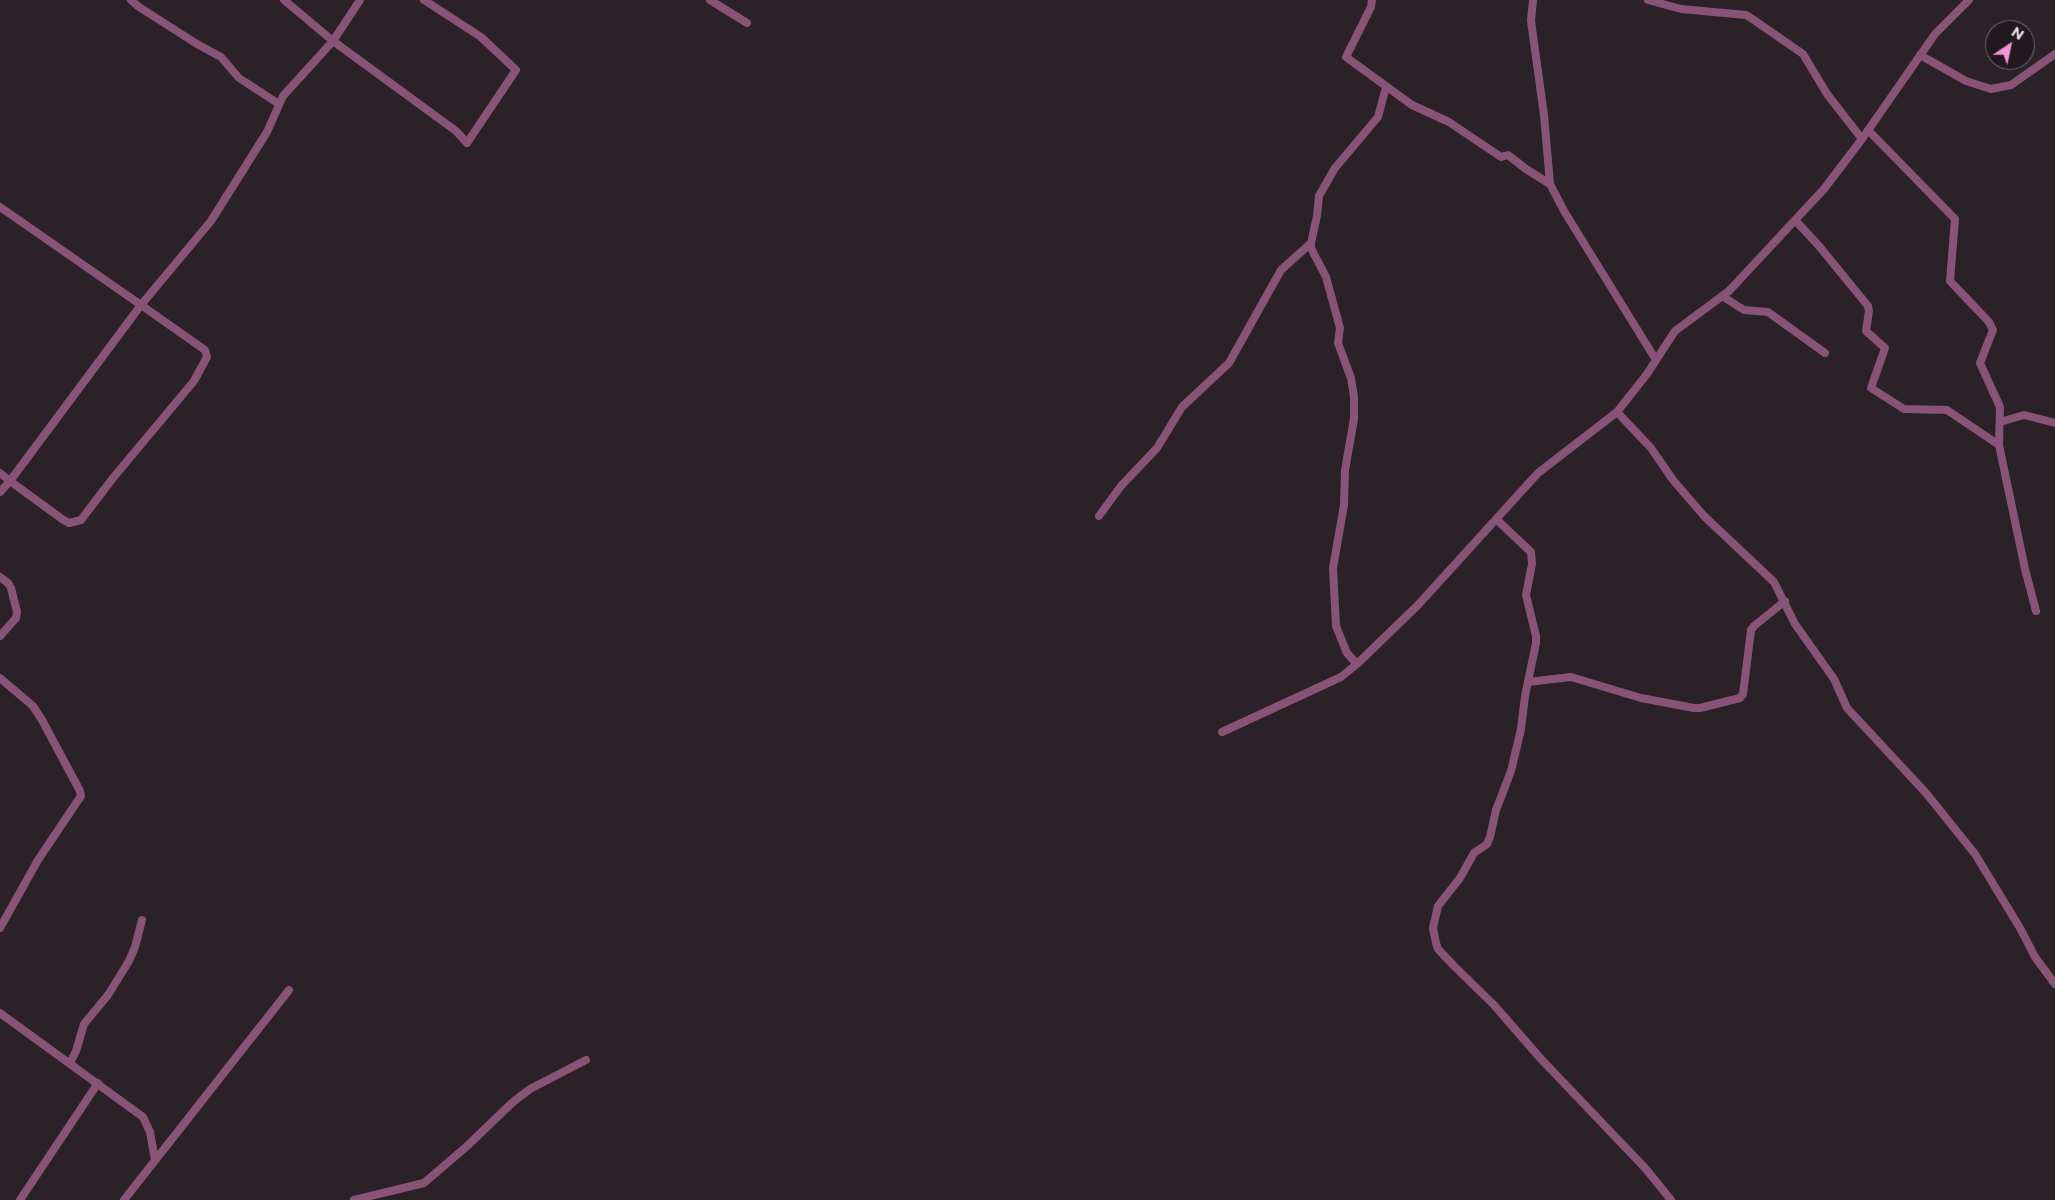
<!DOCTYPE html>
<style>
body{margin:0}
#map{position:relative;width:2055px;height:1200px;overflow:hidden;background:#2b2227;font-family:Montserrat,sans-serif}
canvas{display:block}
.north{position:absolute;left:1985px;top:20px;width:50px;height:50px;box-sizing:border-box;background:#21191e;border:1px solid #716a6e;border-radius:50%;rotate:34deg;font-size:14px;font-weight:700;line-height:20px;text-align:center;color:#e9e3e7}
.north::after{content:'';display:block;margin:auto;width:18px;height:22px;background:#f491d4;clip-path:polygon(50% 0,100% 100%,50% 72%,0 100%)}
</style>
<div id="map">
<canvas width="2055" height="1200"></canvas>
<div class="north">N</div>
</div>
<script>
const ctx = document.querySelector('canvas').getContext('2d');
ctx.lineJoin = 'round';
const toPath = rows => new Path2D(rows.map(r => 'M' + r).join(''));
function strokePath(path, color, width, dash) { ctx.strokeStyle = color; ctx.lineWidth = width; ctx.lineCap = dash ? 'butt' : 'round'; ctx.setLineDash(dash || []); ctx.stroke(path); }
const minor = toPath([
 [131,0,139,7,197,44,221,57,239,78,279,104],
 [284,0,333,41,456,131,467,143,516,70,481,37,424,0],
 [710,0,747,23],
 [1372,0,1371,7,1346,57,1412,105,1449,122,1501,157,1508,155,1526,169,1550,184],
 [1533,0,1531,21,1544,115,1550,184,1564,211,1656,360],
 [1648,0,1681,9,1746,15,1751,18,1803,54,1827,94,1862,139],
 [1920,55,1966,81,1991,89,2011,85,2055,54],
 [1868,130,1955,219,1950,281,1989,322,1993,330,1980,363,2000,407,1999,445,2025,569,2036,611],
 [0,207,141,305,211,221,267,132,283,96,333,41,360,0],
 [1795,220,1819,246,1868,306,1869,311,1866,331,1885,348,1871,388,1904,409,1947,410,1999,445],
 [1722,296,1744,310,1768,312,1825,353],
 [1617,412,1651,448,1673,480,1704,516,1774,582,1795,624,1834,679,1847,708,1926,793,1975,854,2020,928,2035,957,2055,984],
 [2000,422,2024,415,2055,423],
 [0,473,10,481,62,519,69,523,81,520,113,478,194,381,207,357,205,350,141,305,10,481,0,492],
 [1099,516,1121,486,1157,448,1182,407,1229,363,1281,270,1311,243],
 [1496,519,1531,552,1532,564,1526,595,1536,636,1536,643,1525,696,1521,729,1511,771,1496,810,1490,837,1487,844,1474,853,1460,878,1438,906,1433,928,1436,943,1438,949,1454,966,1494,1005,1541,1059,1646,1169,1671,1200],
 [0,577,8,583,11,588,17,612,16,618,0,636],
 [1357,664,1347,653,1336,626,1333,568,1344,505,1345,470,1354,419,1354,397,1351,378,1338,343,1340,328,1326,277,1311,248,1311,243,1317,216,1319,196,1335,168,1378,117,1386,87],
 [0,678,33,706,42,720,80,791,81,796,38,860,0,928],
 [1528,682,1571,677,1641,698,1694,708,1700,708,1740,698,1743,694,1751,630,1754,626,1785,601],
 [1222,732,1341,677,1357,664,1418,605,1538,473,1617,412,1647,374,1675,331,1729,291,1824,189,1862,139,1935,34,1969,0],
 [0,1013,143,1117,150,1132,155,1160],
 [70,1063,76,1051,84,1024,108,995,129,961,135,947,142,920],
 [20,1200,98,1083],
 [124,1200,289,990],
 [354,1200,424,1183,466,1147,513,1102,530,1089,586,1060]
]);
strokePath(minor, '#885376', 8);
</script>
